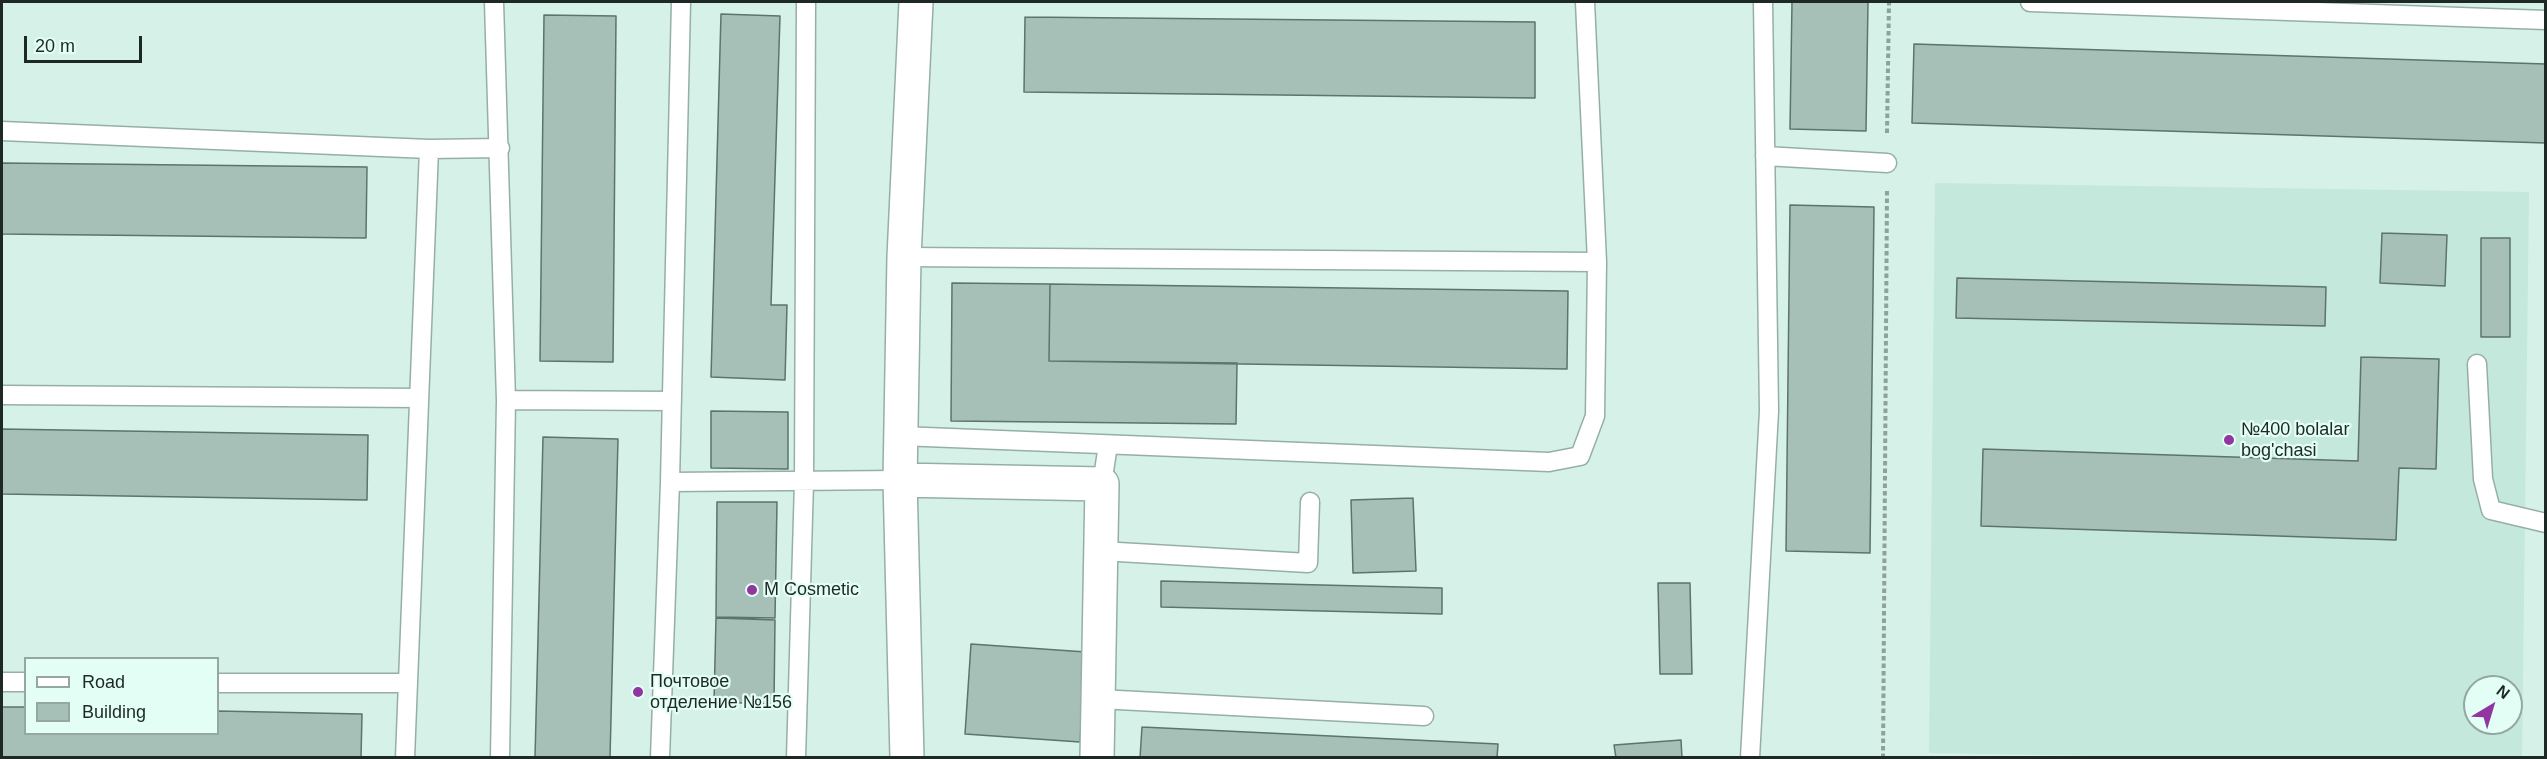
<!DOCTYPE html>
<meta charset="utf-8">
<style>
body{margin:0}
#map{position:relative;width:2547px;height:759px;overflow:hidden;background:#d6f1e7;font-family:Arial,sans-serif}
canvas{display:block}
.frame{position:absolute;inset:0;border:3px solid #1e2825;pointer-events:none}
.legend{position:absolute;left:24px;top:657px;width:195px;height:78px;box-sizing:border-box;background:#e3fef4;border:2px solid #94a8a1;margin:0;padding:8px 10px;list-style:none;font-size:18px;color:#1e2825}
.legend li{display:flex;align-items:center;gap:12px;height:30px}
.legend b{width:30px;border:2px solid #94a8a1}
.north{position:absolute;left:2463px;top:675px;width:60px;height:60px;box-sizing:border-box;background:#e3fef4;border:2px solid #94a8a1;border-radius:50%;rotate:38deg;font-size:16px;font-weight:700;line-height:24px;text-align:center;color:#1e2825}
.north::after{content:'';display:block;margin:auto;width:21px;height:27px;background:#9136a1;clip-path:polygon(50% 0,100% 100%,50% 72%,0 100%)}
.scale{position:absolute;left:24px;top:36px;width:118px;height:27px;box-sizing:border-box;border:3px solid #1e2825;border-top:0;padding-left:8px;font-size:18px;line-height:21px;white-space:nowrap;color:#1e2825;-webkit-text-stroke:4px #e3fef4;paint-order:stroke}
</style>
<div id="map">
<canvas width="2547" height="759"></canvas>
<div class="frame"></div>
<ul class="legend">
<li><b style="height:8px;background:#fff"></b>Road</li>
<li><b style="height:16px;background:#a6c0b7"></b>Building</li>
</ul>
<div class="north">N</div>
<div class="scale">20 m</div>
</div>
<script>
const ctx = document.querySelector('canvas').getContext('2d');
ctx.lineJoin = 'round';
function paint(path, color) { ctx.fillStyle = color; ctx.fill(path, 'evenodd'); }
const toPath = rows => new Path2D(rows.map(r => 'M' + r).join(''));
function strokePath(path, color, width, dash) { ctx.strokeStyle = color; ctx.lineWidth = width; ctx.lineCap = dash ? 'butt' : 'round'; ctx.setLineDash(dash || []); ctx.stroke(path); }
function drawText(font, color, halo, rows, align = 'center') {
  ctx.font = font + ' Arial,sans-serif'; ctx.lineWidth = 4.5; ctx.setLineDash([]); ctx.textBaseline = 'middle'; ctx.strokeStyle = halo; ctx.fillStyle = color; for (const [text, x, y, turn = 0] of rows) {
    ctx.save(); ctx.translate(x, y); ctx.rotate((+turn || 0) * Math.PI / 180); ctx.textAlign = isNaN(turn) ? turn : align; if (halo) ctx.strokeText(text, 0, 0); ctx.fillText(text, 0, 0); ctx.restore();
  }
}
const built = toPath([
 [1935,183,2529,192,2522,757,2217,758,1929,753],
 [2475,687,2511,687,2511,723,2475,723]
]);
const building = toPath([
 [1792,2,1868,2,1866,131,1790,129,1792,2],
 [721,14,780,16,771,305,787,305,785,380,711,377,721,14],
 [544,15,616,16,613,362,540,361,544,15],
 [1025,17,1535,22,1535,98,1024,92,1025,17],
 [1914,44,2546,64,2546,143,1912,123,1914,44],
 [2,163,367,167,366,238,2,234,2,163],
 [1790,205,1874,207,1870,553,1786,551,1790,205],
 [2382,233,2447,235,2445,286,2380,283,2382,233],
 [2481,238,2510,238,2510,337,2481,337,2481,238],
 [1957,278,2326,287,2325,326,1956,318,1957,278],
 [952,283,1050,284,1049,361,1237,363,1236,424,951,421,952,283],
 [1050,284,1568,291,1567,369,1049,361,1050,284],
 [2361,357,2439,359,2436,469,2399,468,2396,540,1981,526,1983,449,2358,461,2361,357],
 [711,411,788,412,788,469,711,468,711,411],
 [2,429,368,435,367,500,2,494,2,429],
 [543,437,618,439,610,758,535,758,543,437],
 [1413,498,1416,571,1353,573,1351,500,1413,498],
 [717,502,777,502,775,618,716,617,717,502],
 [1161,581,1442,588,1442,614,1161,607,1161,581],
 [1658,583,1690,583,1692,674,1660,674,1658,583],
 [716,618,775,620,774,704,714,702,716,618],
 [971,644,1086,652,1080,742,965,734,971,644],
 [2,707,26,707,26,734,218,734,218,711,362,714,361,758,2,758,2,707],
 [1142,727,1498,744,1497,758,1140,758,1142,727],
 [1681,740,1682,758,1616,758,1614,745,1681,740]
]);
const path = toPath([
 [1887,133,1889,2],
 [1883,758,1887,191]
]);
const lane = toPath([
 [494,2,506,400,500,758],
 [2030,2,2546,20],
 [2,131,429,149,405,758],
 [429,149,500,148],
 [1765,156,1887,163],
 [904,257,1597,262],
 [2477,364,2483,479,2491,510,2546,523],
 [2,395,419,398],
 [506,400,672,401],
 [901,436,1549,462,1580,456,1595,416,1597,262,1585,2],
 [670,482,900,480],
 [1102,484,1108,445],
 [1101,551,1308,563,1310,502],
 [2,682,26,682],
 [218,683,408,683],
 [1099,699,1424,716],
 [660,758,670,482,681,2],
 [796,758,804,482,806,2],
 [1750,758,1769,411,1763,2]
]);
const street = toPath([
 [900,480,1102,484,1097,758],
 [907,758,900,480,904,257,916,2]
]);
const markers = [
 [2229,440,6,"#9136a1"],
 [752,590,6,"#9136a1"],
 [638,692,6,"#9136a1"]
];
const poiNames = [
 ["№400 bolalar",2241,430],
 ["bog'chasi",2241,451],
 ["M Cosmetic",764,590],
 ["Почтовое",650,682],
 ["отделение №156",650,703]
];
paint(built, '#c4e8db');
paint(building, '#a6c0b7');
strokePath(building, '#5c746b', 1.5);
strokePath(lane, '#96afa6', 21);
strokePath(street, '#96afa6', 36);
strokePath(path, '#8da29a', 4, [4.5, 3]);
strokePath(lane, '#fff', 18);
strokePath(street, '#fff', 33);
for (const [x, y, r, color] of markers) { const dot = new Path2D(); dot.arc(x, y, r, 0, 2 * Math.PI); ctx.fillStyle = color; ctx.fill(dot); strokePath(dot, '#e3fef4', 2); }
drawText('18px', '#1e2825', '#e3fef4', poiNames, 'left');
</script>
